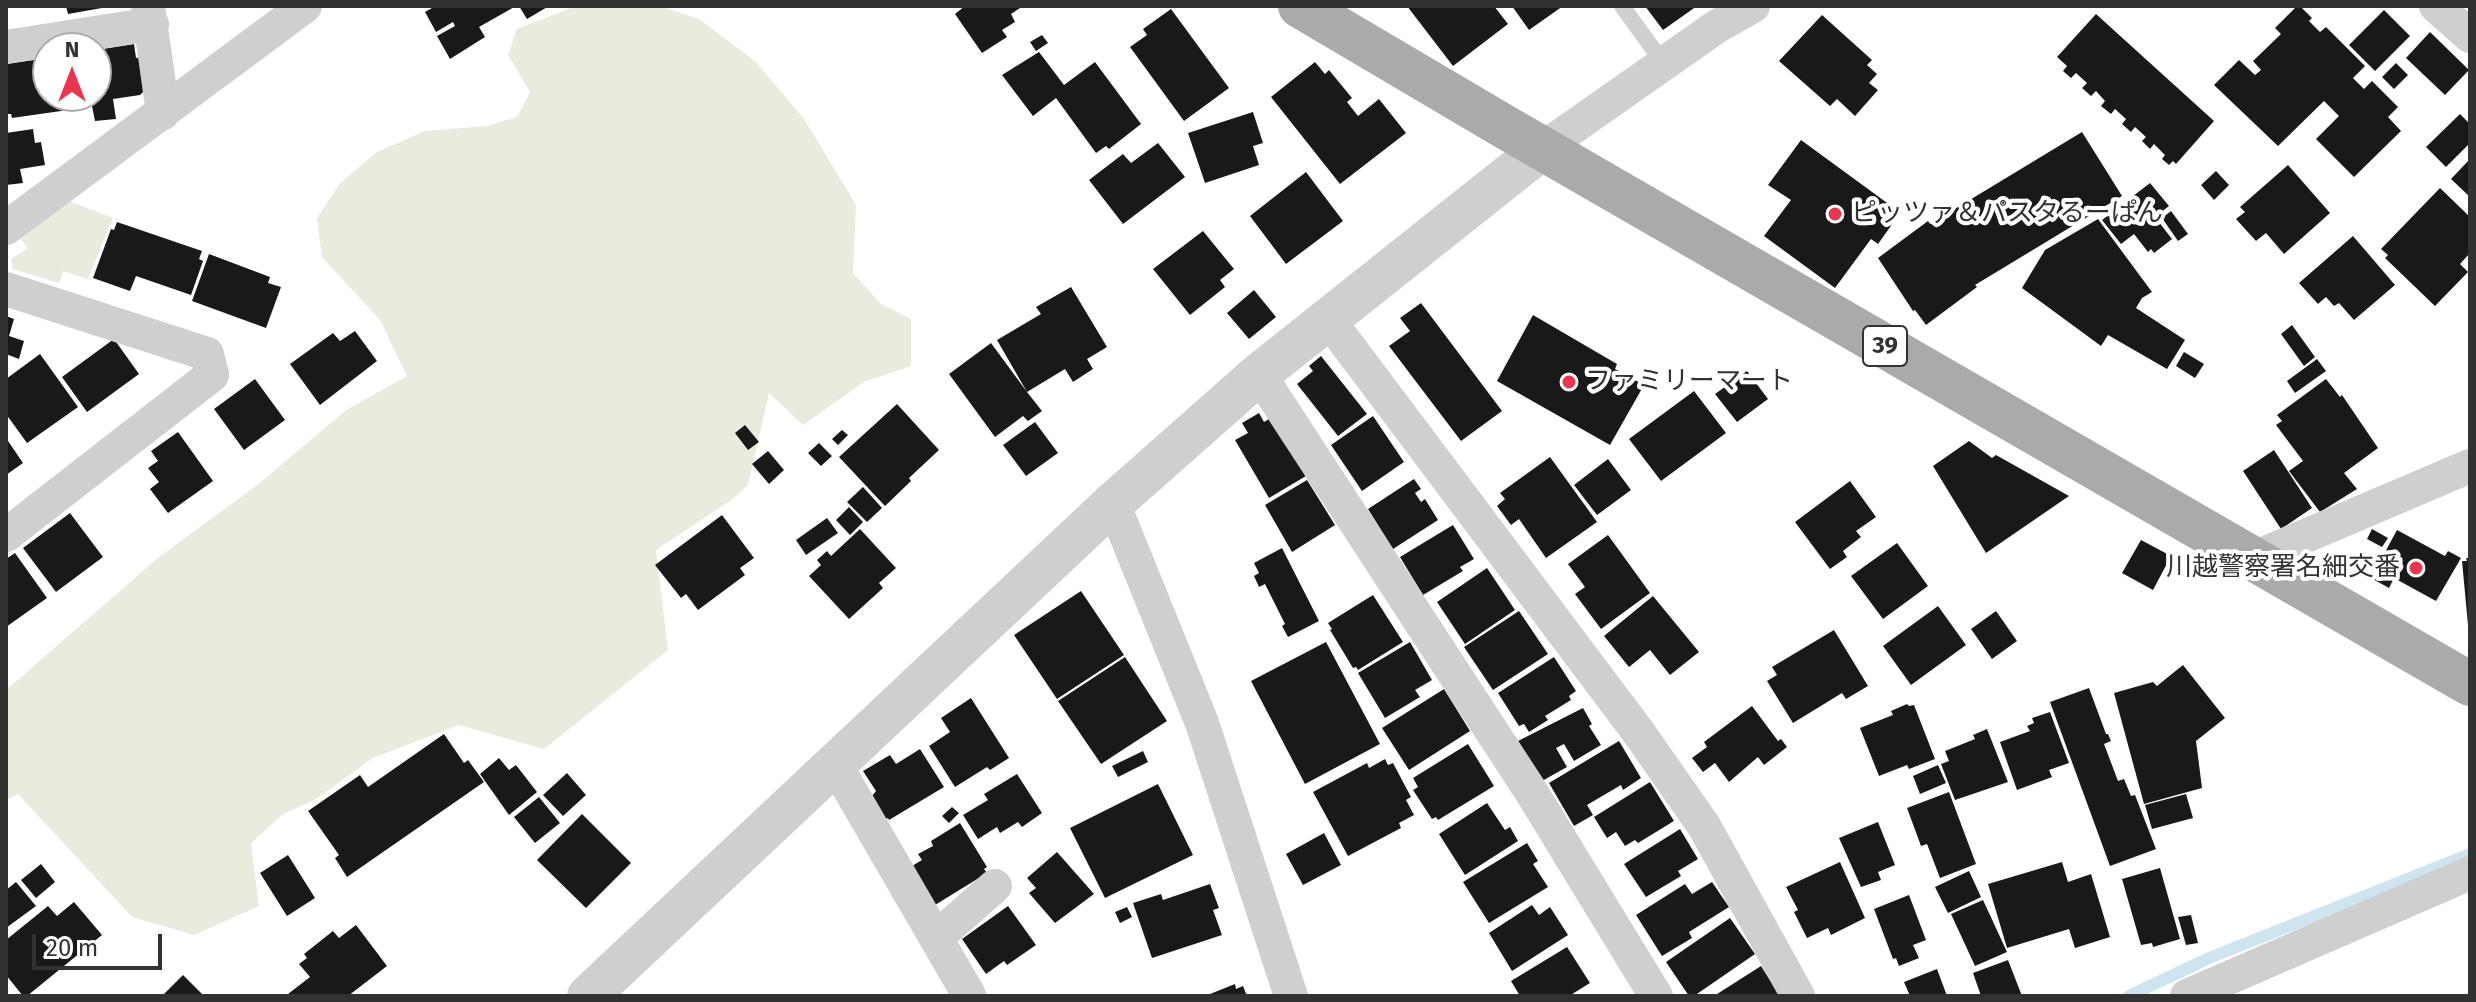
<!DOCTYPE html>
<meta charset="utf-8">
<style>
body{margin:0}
#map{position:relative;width:2476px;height:1002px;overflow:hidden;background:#fff;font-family:"Fira Sans",sans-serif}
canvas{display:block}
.frame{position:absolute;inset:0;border:8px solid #323232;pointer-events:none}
.north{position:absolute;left:32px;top:32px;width:80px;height:80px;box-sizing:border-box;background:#fff;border:2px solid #adadad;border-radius:50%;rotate:0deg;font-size:22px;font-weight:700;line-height:32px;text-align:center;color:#323232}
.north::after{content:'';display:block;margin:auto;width:28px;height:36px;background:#e83552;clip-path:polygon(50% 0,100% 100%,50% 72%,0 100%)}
.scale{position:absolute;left:32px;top:934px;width:130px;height:36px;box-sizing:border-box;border:4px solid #323232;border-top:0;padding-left:10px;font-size:24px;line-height:28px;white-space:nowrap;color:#323232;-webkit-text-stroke:6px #fff;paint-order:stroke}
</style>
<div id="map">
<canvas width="2476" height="1002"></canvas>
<div class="frame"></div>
<div class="north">N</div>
<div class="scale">20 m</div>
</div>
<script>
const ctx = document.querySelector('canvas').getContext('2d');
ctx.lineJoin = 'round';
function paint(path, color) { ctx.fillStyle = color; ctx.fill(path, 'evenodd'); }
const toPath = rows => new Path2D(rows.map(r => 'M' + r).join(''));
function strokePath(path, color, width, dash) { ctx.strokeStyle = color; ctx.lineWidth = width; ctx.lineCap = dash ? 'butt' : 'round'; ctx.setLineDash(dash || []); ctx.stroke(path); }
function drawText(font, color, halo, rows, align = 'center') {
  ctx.font = font + ' "Fira Sans","Noto Sans JP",sans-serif'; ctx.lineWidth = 8; ctx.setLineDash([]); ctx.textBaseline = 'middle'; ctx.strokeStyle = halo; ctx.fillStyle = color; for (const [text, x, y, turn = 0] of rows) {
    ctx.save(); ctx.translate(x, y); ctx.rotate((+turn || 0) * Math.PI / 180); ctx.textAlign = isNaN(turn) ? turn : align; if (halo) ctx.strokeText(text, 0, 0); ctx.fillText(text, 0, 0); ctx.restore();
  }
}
const green = toPath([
 [576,6,660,6,699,19,756,62,804,119,856,205,853,273,881,304,911,319,911,366,864,382,803,425,769,393,748,485,733,499,656,550,668,650,544,749,459,725,373,758,316,799,282,815,251,843,259,906,194,935,132,917,18,794,6,800,6,690,159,557,260,483,346,410,407,376,380,320,322,257,317,218,340,183,377,152,425,131,487,126,517,117,530,92,508,55,517,29],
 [69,201,113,218,88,279,63,271,59,283,13,269,11,259,28,248,19,237]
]);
const stream = toPath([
 [2129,996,2209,958,2470,854]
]);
const building = toPath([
 [66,6,102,6,102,8,68,14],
 [431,6,516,6,479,27,485,37,450,59,437,36,455,26,453,22,436,32,425,12,432,8],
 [519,6,549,6,527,19],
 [965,6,1023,6,1011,14,1015,22,1002,30,1007,37,982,53,955,14],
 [1407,6,1494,6,1508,24,1453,66],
 [1512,6,1563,6,1529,30],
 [1645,6,1697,6,1663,30],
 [2297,6,2300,6,2312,18,2309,21,2320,32,2326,27,2365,66,2353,78,2364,89,2372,81,2398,107,2388,117,2401,131,2354,177,2316,139,2339,116,2324,101,2278,146,2214,85,2239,60,2255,75,2261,70,2253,61,2281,34,2275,28],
 [1171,9,1229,88,1184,121,1130,47,1147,35,1143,29],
 [2384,10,2410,36,2375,71,2349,45],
 [2096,14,2214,121,2176,164,2173,161,2169,165,2162,159,2165,155,2154,144,2150,149,2142,141,2146,137,2135,127,2131,132,2122,124,2126,119,2115,109,2111,114,2101,106,2105,101,2096,91,2091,96,2082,88,2087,83,2076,73,2071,78,2063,71,2067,66,2057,57],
 [1822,15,1872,60,1867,65,1877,74,1869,83,1878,90,1855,116,1837,99,1830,106,1779,61],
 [2430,32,2469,70,2445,95,2406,58],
 [1042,35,1048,43,1036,51,1030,42],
 [134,44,136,58,145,56,149,86,140,95,113,99,116,119,95,121,90,96,96,96,96,50],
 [1039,52,1064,85,1095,62,1141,124,1109,149,1106,146,1096,153,1056,98,1033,116,1002,75],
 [48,58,48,96,66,96,68,110,12,118,11,114,6,114,6,64],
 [1315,62,1325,74,1329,70,1352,98,1347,102,1358,116,1379,99,1406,133,1340,184,1271,97],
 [2396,63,2408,75,2394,89,2382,77],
 [1253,112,1263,143,1253,146,1259,165,1205,183,1188,133],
 [2460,114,2470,124,2470,143,2446,167,2426,147],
 [33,129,35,143,41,142,45,165,20,169,23,183,6,185,6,133],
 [2082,132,2122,196,1975,285,1977,287,1926,325,1915,310,1913,311,1878,258,1928,221,1930,224],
 [1801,140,1894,208,1886,219,1893,223,1878,244,1871,239,1835,288,1764,236,1791,200,1768,185],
 [1158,143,1185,177,1123,224,1089,180,1123,154,1131,163],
 [2470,159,2470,197,2451,179],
 [2288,165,2330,213,2284,254,2266,233,2256,241,2236,219,2245,212,2240,207],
 [2216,171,2229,185,2214,200,2201,185],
 [1306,172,1343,221,1286,264,1250,216],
 [2150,183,2169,206,2155,217,2172,239,2154,253,2151,249,2148,252,2134,234,2121,244,2102,220],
 [2440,188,2470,217,2470,253,2460,264,2468,272,2435,306,2385,258,2388,255,2381,249],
 [2171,211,2188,234,2178,241,2162,218],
 [2098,219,2152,292,2142,298,2136,308,2185,340,2167,369,2108,335,2101,346,2022,288,2045,250],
 [117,222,202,251,199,259,203,261,191,295,136,276,130,291,93,278,111,229,114,230],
 [1203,231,1234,269,1220,280,1225,287,1190,315,1153,269],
 [2353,236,2395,285,2354,320,2339,303,2334,306,2326,297,2318,304,2299,283],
 [209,254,270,277,268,283,281,287,266,328,192,301],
 [1071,287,1107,347,1087,359,1093,369,1073,382,1065,369,1027,392,1042,411,1028,421,1023,416,995,437,949,374,991,343,1027,392,997,340,1041,314,1036,307],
 [1254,290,1276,317,1249,339,1227,313],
 [1421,303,1502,411,1461,441,1389,346,1410,331,1400,318],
 [1533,315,1617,364,1615,369,1644,385,1610,445,1497,381],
 [6,316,14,319,9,336,24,341,19,359,6,354],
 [2292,325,2315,357,2304,366,2281,334],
 [355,331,377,361,320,405,290,364,333,333,340,341],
 [114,339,139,374,87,412,62,377],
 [2184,352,2204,364,2195,378,2176,366],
 [40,354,78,407,27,443,6,414,6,379],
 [1321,356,1367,414,1338,436,1297,384,1313,371,1309,366],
 [2317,359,2326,371,2295,393,2287,381],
 [1747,371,1768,399,1737,422,1715,394],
 [255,379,285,420,244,450,214,409],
 [2326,379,2340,397,2342,395,2378,448,2344,473,2357,489,2320,512,2289,471,2303,461,2276,425,2282,421,2277,415],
 [1694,391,1726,433,1661,481,1629,439],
 [897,404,939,450,909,478,911,481,885,506,839,457],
 [1259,413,1264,422,1272,417,1306,476,1269,498,1235,440,1248,433,1242,423],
 [1373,416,1404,462,1362,491,1331,445],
 [1035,422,1058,453,1026,476,1003,445],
 [745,425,759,442,748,450,735,433],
 [842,430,848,435,838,445,832,439],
 [178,432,213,481,168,513,150,489,159,482,148,468,158,461,151,451],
 [6,438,23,463,6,475],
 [1969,441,1992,458,1996,455,2069,496,1986,553,1933,466],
 [819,443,832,456,821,466,808,453],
 [2274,450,2312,508,2281,529,2243,471],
 [768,451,784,470,769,484,752,464],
 [1550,457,1597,522,1546,558,1519,519,1511,525,1497,506,1505,499,1500,493],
 [1608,459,1631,490,1597,515,1574,485],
 [1414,479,1421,489,1415,493,1421,502,1425,499,1438,520,1393,549,1368,509],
 [1307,480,1335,525,1292,552,1265,505],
 [1850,481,1876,517,1856,531,1861,537,1843,551,1847,557,1830,569,1795,522],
 [863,487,882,508,867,522,847,502],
 [849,507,863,522,850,535,836,520],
 [70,513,103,557,56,592,23,548],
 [722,515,754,558,740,568,745,575,698,610,686,594,681,598,655,565],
 [827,518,838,533,806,555,796,540],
 [1453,525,1474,559,1460,567,1463,571,1423,595,1400,557],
 [860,529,896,568,879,583,883,588,849,619,809,576,821,565,817,560,827,551,831,556],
 [2372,529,2388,538,2382,547,2367,539],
 [2397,530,2445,556,2448,551,2461,558,2436,601,2394,578,2389,588,2371,578],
 [1608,535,1650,593,1601,629,1575,594,1585,587,1568,564],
 [2141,540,2171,556,2153,590,2122,573],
 [1897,543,1928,586,1883,619,1851,576],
 [1282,548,1319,621,1288,637,1282,626,1285,624,1265,584,1259,587,1254,576,1259,573,1254,563],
 [15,553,47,598,6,627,6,559],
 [2466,558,2470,558,2470,625,2468,625,2462,561,2467,561],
 [1487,568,1515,610,1465,644,1437,602],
 [1081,591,1124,655,1057,699,1014,635],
 [1373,595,1403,642,1358,670,1356,667,1353,668,1330,630,1332,629,1328,623],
 [1653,596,1699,652,1670,675,1650,650,1629,667,1604,636],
 [1938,606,1966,645,1911,685,1883,646],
 [1519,611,1548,654,1493,690,1464,647],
 [1996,611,2017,641,1992,659,1971,629],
 [1834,630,1868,686,1846,699,1842,693,1793,723,1767,681,1777,675,1772,667],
 [1326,642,1380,744,1305,784,1251,681],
 [1410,642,1432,680,1415,690,1420,697,1385,718,1358,673],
 [1125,657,1167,721,1101,764,1058,701],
 [1554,657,1576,691,1569,696,1571,700,1545,716,1548,720,1529,732,1524,724,1519,726,1498,693],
 [2183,665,2225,718,2196,741,2202,788,2144,804,2114,693,2153,682,2157,686],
 [2089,688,2106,734,2108,734,2111,741,2104,744,2118,781,2124,779,2131,796,2135,795,2156,849,2110,866,2050,702],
 [1444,689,1470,731,1409,770,1382,728],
 [971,698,1009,758,990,770,987,767,955,787,929,746,950,732,941,718],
 [1907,704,1909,706,1914,705,1935,759,1909,769,1907,765,1879,776,1860,728,1893,715,1891,711],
 [1752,706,1778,741,1781,739,1787,747,1764,765,1758,757,1729,782,1715,763,1703,772,1692,758,1707,747,1704,742],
 [1583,708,1592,724,1589,726,1601,745,1574,761,1564,744,1556,748,1567,767,1542,781,1518,741],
 [2050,712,2069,763,2049,770,2052,777,2017,790,2000,742,2030,731,2027,726,2034,723,2032,718],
 [1987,729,2008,782,1955,800,1941,764,1949,761,1945,751,1975,739,1973,735],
 [444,734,464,763,468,760,484,782,347,877,335,858,339,855,308,811,360,775,368,787],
 [1619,741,1641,778,1623,790,1621,785,1587,805,1593,815,1574,826,1549,783],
 [1468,744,1494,786,1438,820,1436,817,1432,819,1413,790,1418,787,1413,778],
 [920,749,944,787,889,820,888,818,884,820,871,797,876,791,863,771,890,755,896,764],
 [1143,751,1148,762,1118,777,1112,766],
 [499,758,509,770,516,765,537,792,509,815,480,774],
 [1385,759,1388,765,1393,763,1411,797,1406,800,1414,815,1399,823,1401,828,1348,856,1313,792,1367,763,1369,768],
 [1938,765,1946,783,1920,794,1913,776],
 [567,773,586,795,563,816,543,795],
 [1017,774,1042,813,1022,827,1018,822,1000,833,997,827,978,839,963,815,988,800,984,794],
 [1650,782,1674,821,1638,843,1635,840,1625,846,1616,832,1607,838,1594,817],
 [1158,784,1193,855,1105,898,1070,828],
 [1949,792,1976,864,1940,878,1927,844,1921,846,1907,808],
 [2186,794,2193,818,2152,829,2145,805],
 [539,797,560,823,535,843,514,817],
 [1487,803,1505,830,1510,827,1518,841,1465,875,1439,834],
 [952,807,959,813,949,823,942,816],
 [582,814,631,863,586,908,537,860],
 [1878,822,1895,865,1878,872,1881,880,1861,887,1839,838],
 [960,823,987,867,984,869,987,873,935,905,912,866,922,860,918,854,933,846,931,841],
 [1680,829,1698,859,1678,871,1681,876,1646,897,1624,864],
 [1324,833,1341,865,1303,885,1286,854],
 [1527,843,1538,861,1533,864,1548,887,1489,923,1463,882],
 [1057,852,1094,894,1055,923,1029,893,1036,888,1027,878],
 [288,855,315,898,287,916,260,873],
 [1840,862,1865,918,1831,935,1828,928,1807,938,1794,912,1798,910,1786,887],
 [2062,862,2068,882,2091,874,2110,937,2075,948,2069,929,2007,948,1988,884],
 [41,864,55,882,36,898,21,880],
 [2160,868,2180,939,2153,947,2152,943,2141,945,2122,879],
 [1969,871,1981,897,1948,913,1935,887],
 [16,882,36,906,6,928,6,890],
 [1712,882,1729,907,1689,932,1692,938,1662,956,1636,915,1685,884,1692,894],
 [1210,884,1219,908,1213,910,1222,935,1152,958,1133,903,1161,894,1163,900],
 [1909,895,1926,940,1913,945,1919,958,1899,966,1896,958,1893,959,1874,909],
 [1983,900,2007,952,1975,966,1951,914],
 [74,902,102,935,27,996,23,996,6,975,6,940,48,906,57,916],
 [1532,905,1539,915,1550,907,1568,935,1512,971,1489,933],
 [1008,906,1036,945,1007,965,1004,961,986,974,962,939],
 [1127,907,1132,917,1120,923,1115,912],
 [2191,915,2198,943,2186,945,2178,917],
 [1730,918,1755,954,1694,996,1689,996,1666,962],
 [356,925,387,966,348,996,289,996,288,994,310,977,299,964,307,958,304,954,333,931,339,938],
 [1567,947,1590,983,1569,996,1520,996,1511,981],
 [2008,960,2022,996,1981,996,1973,973],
 [1761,966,1780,996,1714,996],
 [1937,969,1947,996,1910,996,1904,982],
 [183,975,204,996,162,996],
 [1235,984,1236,989,1243,986,1247,996,1205,996]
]);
const service = toPath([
 [1622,6,1664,64]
]);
const minor = toPath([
 [148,6,163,113],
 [2436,6,2470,36],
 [6,47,152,24],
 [1542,149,1716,27,1753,6],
 [6,228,305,6],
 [6,289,207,354,212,375,6,535],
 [1328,319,1639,733,1704,826,1798,996],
 [1259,374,1532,793,1656,996],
 [1113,503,1202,723,1291,996],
 [2254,558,2470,466],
 [835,764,969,995],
 [936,938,995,886],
 [2187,996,2470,873]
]);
const tertiary = toPath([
 [588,996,1113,503,1259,374,1542,149]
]);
const primary = toPath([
 [1300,6,1505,127,2470,684]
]);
const markers = [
 [1835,214,8,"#e83552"],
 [1569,382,8,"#e83552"],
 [2416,568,8,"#e83552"]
];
const shields = [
 [1885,346,44]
];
const shieldNames = [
 ["39",1885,346]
];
const poiNames = [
 ["ピッツァ＆パスタるーぱん",1851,214],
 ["ファミリーマート",1585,382],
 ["川越警察署名細交番",2400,568,"right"]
];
paint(green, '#e7ecde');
strokePath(stream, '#cee4ee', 12);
paint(building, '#191919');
strokePath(service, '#cfcfcf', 16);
strokePath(minor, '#cfcfcf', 34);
strokePath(tertiary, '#cfcfcf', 42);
strokePath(primary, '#aaa', 44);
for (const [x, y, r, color] of markers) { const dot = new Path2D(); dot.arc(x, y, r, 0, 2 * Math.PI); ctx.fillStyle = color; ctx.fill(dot); strokePath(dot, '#fff', 3); }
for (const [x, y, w] of shields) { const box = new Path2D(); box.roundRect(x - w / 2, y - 20, w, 40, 6); ctx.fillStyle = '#fff'; ctx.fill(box); strokePath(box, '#323232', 2); }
drawText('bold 24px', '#323232', null, shieldNames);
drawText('26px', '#323232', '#fff', poiNames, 'left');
</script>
